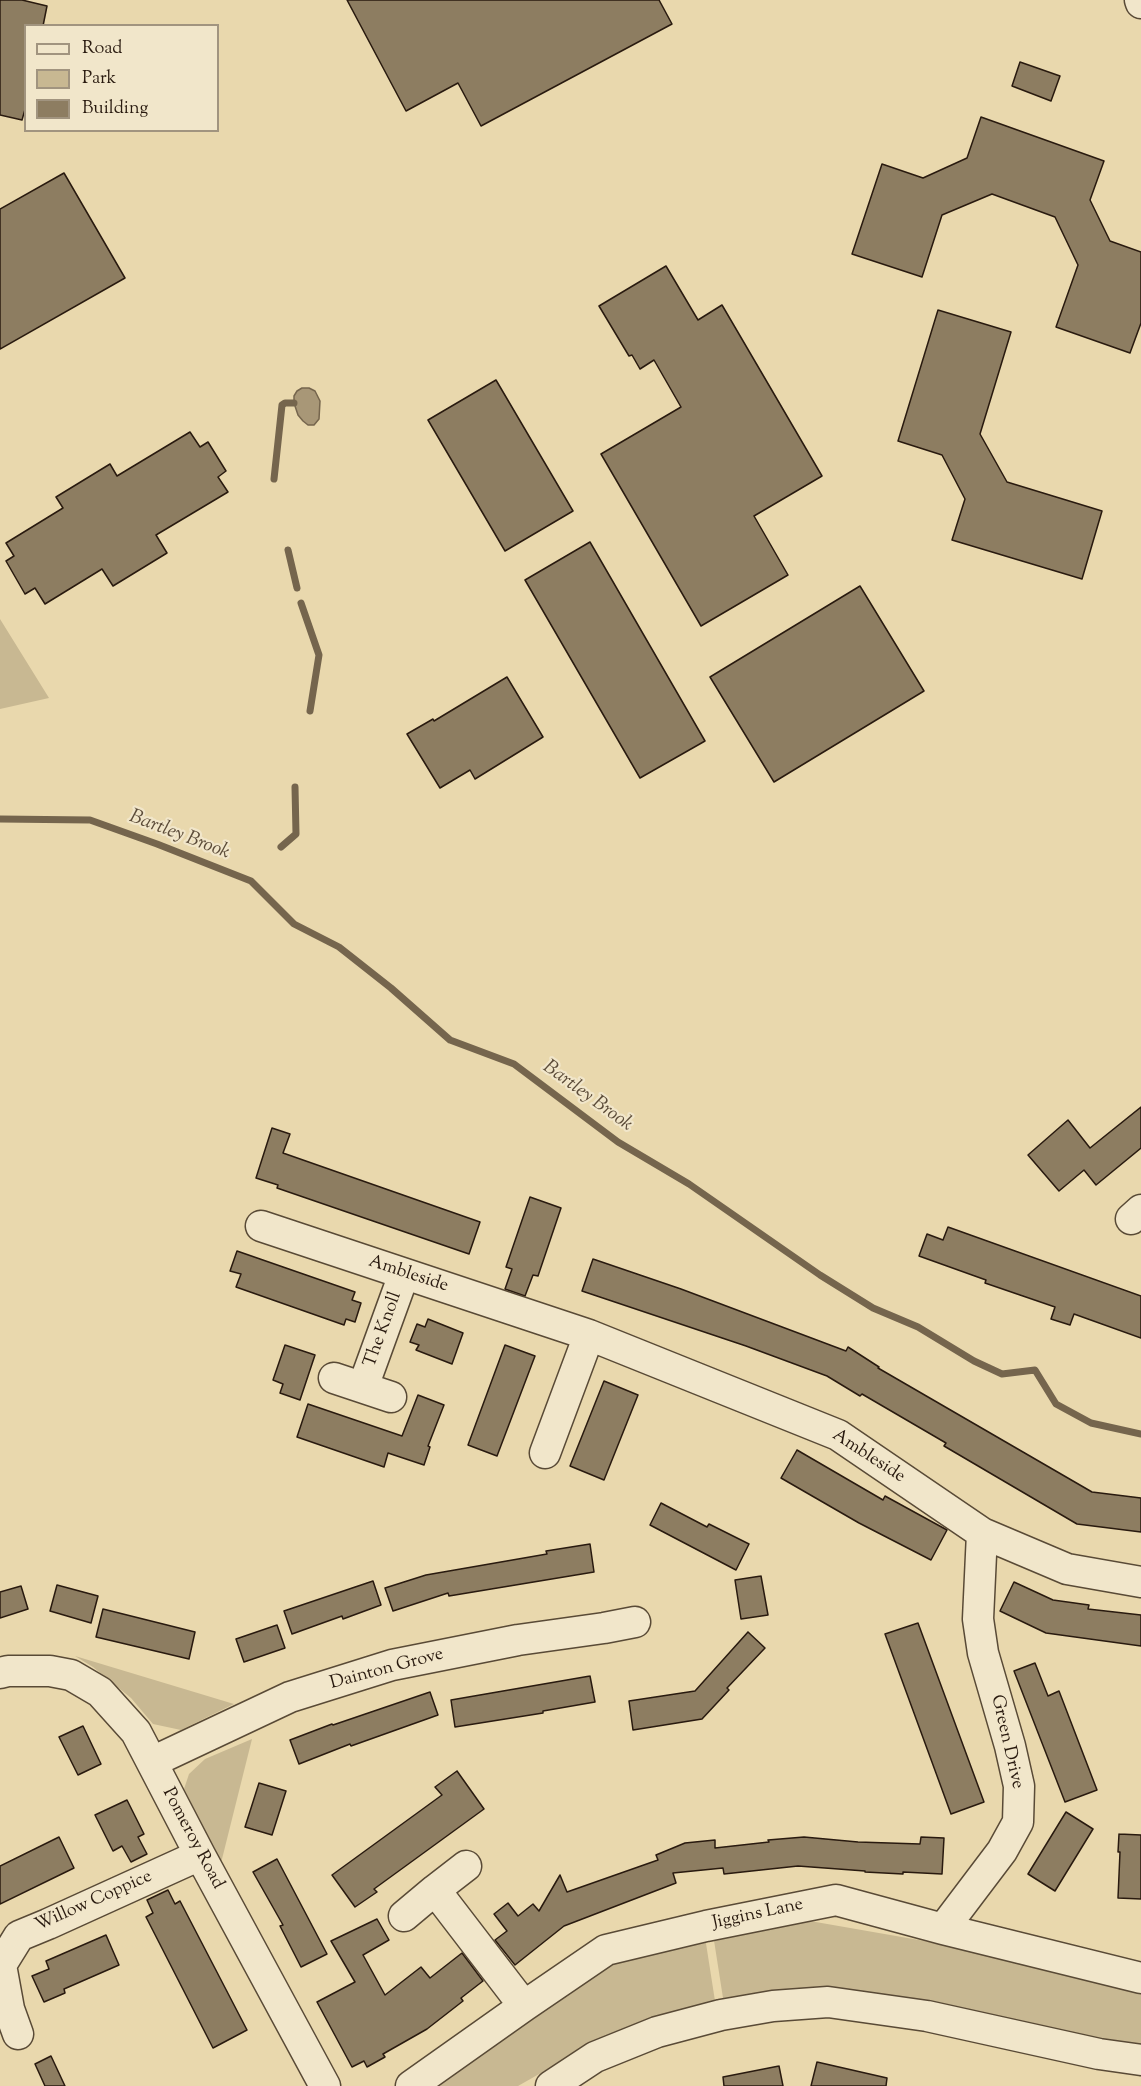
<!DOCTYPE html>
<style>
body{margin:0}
#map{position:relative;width:1141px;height:2086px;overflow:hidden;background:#e9d8ad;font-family:"Sorts Mill Goudy",serif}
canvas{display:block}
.legend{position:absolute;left:24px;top:24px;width:195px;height:108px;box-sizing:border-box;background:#f1e6ca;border:2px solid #a1947f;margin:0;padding:8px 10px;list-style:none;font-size:18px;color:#291a0f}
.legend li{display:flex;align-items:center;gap:12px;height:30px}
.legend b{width:30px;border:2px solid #a1947f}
</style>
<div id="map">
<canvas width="1141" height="2086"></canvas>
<ul class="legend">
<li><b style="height:8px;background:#f1e6ca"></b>Road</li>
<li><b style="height:16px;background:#c8b892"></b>Park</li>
<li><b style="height:16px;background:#8d7d61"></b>Building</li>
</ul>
</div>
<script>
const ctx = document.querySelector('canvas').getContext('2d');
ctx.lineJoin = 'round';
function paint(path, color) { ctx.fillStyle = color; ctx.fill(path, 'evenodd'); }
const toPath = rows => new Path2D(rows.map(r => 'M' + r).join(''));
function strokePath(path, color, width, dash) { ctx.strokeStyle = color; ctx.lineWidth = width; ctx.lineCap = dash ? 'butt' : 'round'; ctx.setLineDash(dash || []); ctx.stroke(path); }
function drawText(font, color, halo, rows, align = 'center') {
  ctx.font = font + ' "Sorts Mill Goudy",serif'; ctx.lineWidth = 4.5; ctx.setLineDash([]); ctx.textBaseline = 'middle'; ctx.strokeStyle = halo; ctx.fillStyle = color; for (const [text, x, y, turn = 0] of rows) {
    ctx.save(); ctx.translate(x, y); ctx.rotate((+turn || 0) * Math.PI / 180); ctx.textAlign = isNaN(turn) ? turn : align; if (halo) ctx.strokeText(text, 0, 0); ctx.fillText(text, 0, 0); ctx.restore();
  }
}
const green = toPath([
 [0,619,49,698,0,709],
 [75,1656,234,1704,181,1730,153,1724,131,1698,93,1667],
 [252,1739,221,1863,184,1789,189,1774,205,1759],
 [810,1921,919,1940,1141,1986,1141,2046,1065,2033,899,1997,829,1992,723,1998,713,1934],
 [705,1937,715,2001,599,2040,518,2086,428,2086,593,1970]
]);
const water = toPath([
 [302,388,309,388,315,391,320,401,319,419,314,425,308,425,303,421,298,415,294,403,294,396,297,391,302,388]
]);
const stream = toPath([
 [274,479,282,405,285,403,294,403],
 [288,550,297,588],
 [301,603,319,655,310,711],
 [0,819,90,820,157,844,251,881,294,924,339,947,391,988,450,1040,514,1064,618,1142,689,1184,820,1275,873,1308,918,1327,974,1361,1002,1374,1035,1370,1056,1404,1091,1423,1141,1434],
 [281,847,296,834,295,787]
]);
const building = toPath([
 [0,0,22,0,47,6,43,26,26,26,26,106,22,120,0,115,0,0],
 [347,0,659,0,672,24,481,126,458,83,406,111,347,0],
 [1020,62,1060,76,1051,101,1012,86,1020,62],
 [981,117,1104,161,1090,200,1110,241,1141,252,1141,323,1130,353,1056,327,1078,265,1055,217,992,194,942,215,922,277,852,254,882,164,923,178,967,158,981,117],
 [64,173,125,278,0,349,0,209,64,173],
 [666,266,698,320,722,305,822,476,754,516,788,575,701,626,601,454,681,407,654,360,640,369,632,355,629,356,599,306,666,266],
 [938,310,1011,332,980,434,1007,482,1102,511,1082,579,952,540,965,499,942,455,898,441,938,310],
 [496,380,573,511,505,551,428,420,496,380],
 [190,432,200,447,208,442,226,471,218,477,228,492,156,535,167,553,113,586,102,569,45,604,35,588,25,594,6,561,14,556,6,543,63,508,56,497,110,464,117,476,190,432],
 [590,542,705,741,640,778,525,580,590,542],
 [860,586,924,691,774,782,710,677,860,586],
 [507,677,543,737,475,779,470,770,440,788,407,734,433,719,434,721,507,677],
 [1141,1107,1141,1148,1096,1185,1084,1170,1059,1191,1028,1155,1068,1120,1090,1148,1141,1107],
 [272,1128,290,1134,283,1153,480,1222,469,1254,277,1188,278,1185,256,1178,272,1128],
 [530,1197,561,1208,538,1276,533,1275,525,1296,505,1289,512,1269,506,1267,530,1197],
 [948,1227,1141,1296,1141,1338,1074,1314,1070,1325,1051,1319,1055,1307,985,1283,986,1280,919,1256,927,1234,943,1240,948,1227],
 [237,1251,355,1292,352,1300,361,1303,355,1322,346,1319,344,1325,236,1287,241,1274,230,1271,237,1251],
 [593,1259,681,1289,846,1351,848,1347,879,1367,878,1368,1092,1492,1141,1498,1141,1532,1077,1524,944,1446,946,1443,862,1394,860,1396,827,1376,746,1346,582,1291,593,1259],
 [428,1319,463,1333,452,1364,416,1350,419,1345,410,1342,417,1324,425,1327,428,1319],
 [285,1345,315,1355,300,1400,280,1393,283,1384,273,1380,285,1345],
 [505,1345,535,1356,497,1456,468,1445,505,1345],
 [604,1381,638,1395,604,1480,570,1466,604,1381],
 [418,1395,444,1405,428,1446,430,1447,424,1465,388,1453,384,1467,297,1437,308,1404,402,1436,418,1395],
 [797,1450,883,1500,885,1496,947,1530,931,1560,859,1523,781,1478,797,1450],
 [661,1503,707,1527,709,1524,749,1544,736,1570,650,1525,661,1503],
 [590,1544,594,1572,449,1596,448,1593,393,1611,385,1588,426,1575,547,1554,546,1551,590,1544],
 [761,1576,768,1615,741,1619,735,1580,761,1576],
 [373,1581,381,1605,343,1619,342,1616,292,1634,284,1611,373,1581],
 [1014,1582,1053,1600,1089,1605,1088,1609,1141,1615,1141,1646,1046,1633,1000,1611,1014,1582],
 [57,1585,98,1596,91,1623,50,1611,57,1585],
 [21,1586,28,1609,0,1618,0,1592,21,1586],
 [103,1609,195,1632,189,1659,96,1637,103,1609],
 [918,1623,984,1802,951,1814,885,1634,918,1623],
 [277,1625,285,1648,244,1662,236,1639,277,1625],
 [748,1632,765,1648,727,1688,729,1690,702,1719,633,1730,629,1701,695,1691,748,1632],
 [1035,1663,1048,1696,1059,1691,1097,1790,1065,1802,1014,1671,1035,1663],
 [590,1676,595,1702,543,1711,543,1713,455,1727,451,1700,590,1676],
 [430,1692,438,1715,351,1746,350,1744,299,1764,290,1740,332,1724,333,1725,430,1692],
 [83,1726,101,1764,78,1775,59,1737,83,1726],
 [457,1771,484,1809,374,1889,377,1892,355,1907,332,1875,442,1795,435,1787,457,1771],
 [259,1783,286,1791,272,1835,245,1827,259,1783],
 [127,1800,144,1834,138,1837,147,1854,131,1862,122,1846,113,1851,95,1815,127,1800],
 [1066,1812,1093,1829,1055,1891,1028,1874,1066,1812],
 [1119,1834,1141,1835,1141,1899,1118,1898,1120,1852,1118,1852,1119,1834],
 [59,1837,74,1868,0,1904,0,1866,59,1837],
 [804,1837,858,1842,920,1844,921,1837,944,1838,942,1874,903,1872,903,1874,865,1872,865,1871,798,1866,724,1874,723,1868,673,1873,676,1883,564,1926,515,1965,495,1940,507,1931,494,1914,508,1903,518,1916,533,1904,539,1911,560,1875,567,1892,658,1860,656,1855,685,1843,715,1840,715,1848,769,1842,768,1840,804,1837],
 [277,1859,327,1954,301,1967,280,1926,283,1925,253,1872,277,1859],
 [168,1890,175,1904,180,1901,247,2030,213,2048,146,1917,153,1913,147,1900,168,1890],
 [377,1919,389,1940,363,1955,385,1995,421,1967,430,1978,462,1953,483,1981,461,1998,463,2001,427,2029,383,2054,385,2057,367,2067,364,2061,352,2067,317,2002,355,1982,331,1941,377,1919],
 [106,1935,119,1965,64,1989,65,1993,44,2002,32,1976,49,1969,46,1961,106,1935],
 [51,2056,65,2086,45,2086,35,2064,51,2056],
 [817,2062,887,2078,886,2086,811,2086,817,2062],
 [779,2066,783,2086,724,2086,723,2077,779,2066]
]);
const minor = toPath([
 [1140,0,1141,3],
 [1131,1219,1141,1210],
 [261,1226,589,1335,838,1435,982,1533,1067,1569,1141,1582],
 [334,1378,391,1397],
 [363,1387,404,1274],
 [545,1453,589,1335],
 [0,1673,8,1671,50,1671,71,1675,100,1692,136,1732,200,1855,325,2086],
 [152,1762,290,1697,392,1665,518,1640,604,1628,635,1622],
 [466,1866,435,1890,524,2006],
 [404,1916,435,1890],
 [943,1929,1002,1851,1018,1822,1019,1786,1010,1746,983,1653,978,1619,982,1533],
 [18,2034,9,2009,1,1965,19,1936,48,1924,200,1855],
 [411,2086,524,2006,606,1950,706,1926,836,1900,943,1929,1141,1978],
 [551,2086,595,2057,657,2032,721,2015,773,2006,828,2002,927,2016,1099,2054,1141,2060]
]);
const streetNames = [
 ["Ambleside",408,1275,18],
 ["The Knoll",384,1330,-70],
 ["Ambleside",868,1457,33],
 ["Dainton Grove",387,1670,-15],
 ["Green Drive",1006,1742,77],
 ["Pomeroy Road",192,1839,62],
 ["Willow Coppice",94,1902,-24],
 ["Jiggins Lane",758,1915,-12]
];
const waterNames = [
 ["Bartley Brook",179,836,21],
 ["Bartley Brook",587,1097,36]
];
paint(green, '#c8b892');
paint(water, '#a89777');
strokePath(water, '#75654d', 1.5);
strokePath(stream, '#75654d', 7);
paint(building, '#8d7d61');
strokePath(building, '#291a0f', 1.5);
strokePath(minor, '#594a36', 33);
strokePath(minor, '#f1e6ca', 30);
drawText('18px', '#291a0f', '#f1e6ca', streetNames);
drawText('italic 20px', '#5c4c39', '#f1e6ca', waterNames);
</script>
